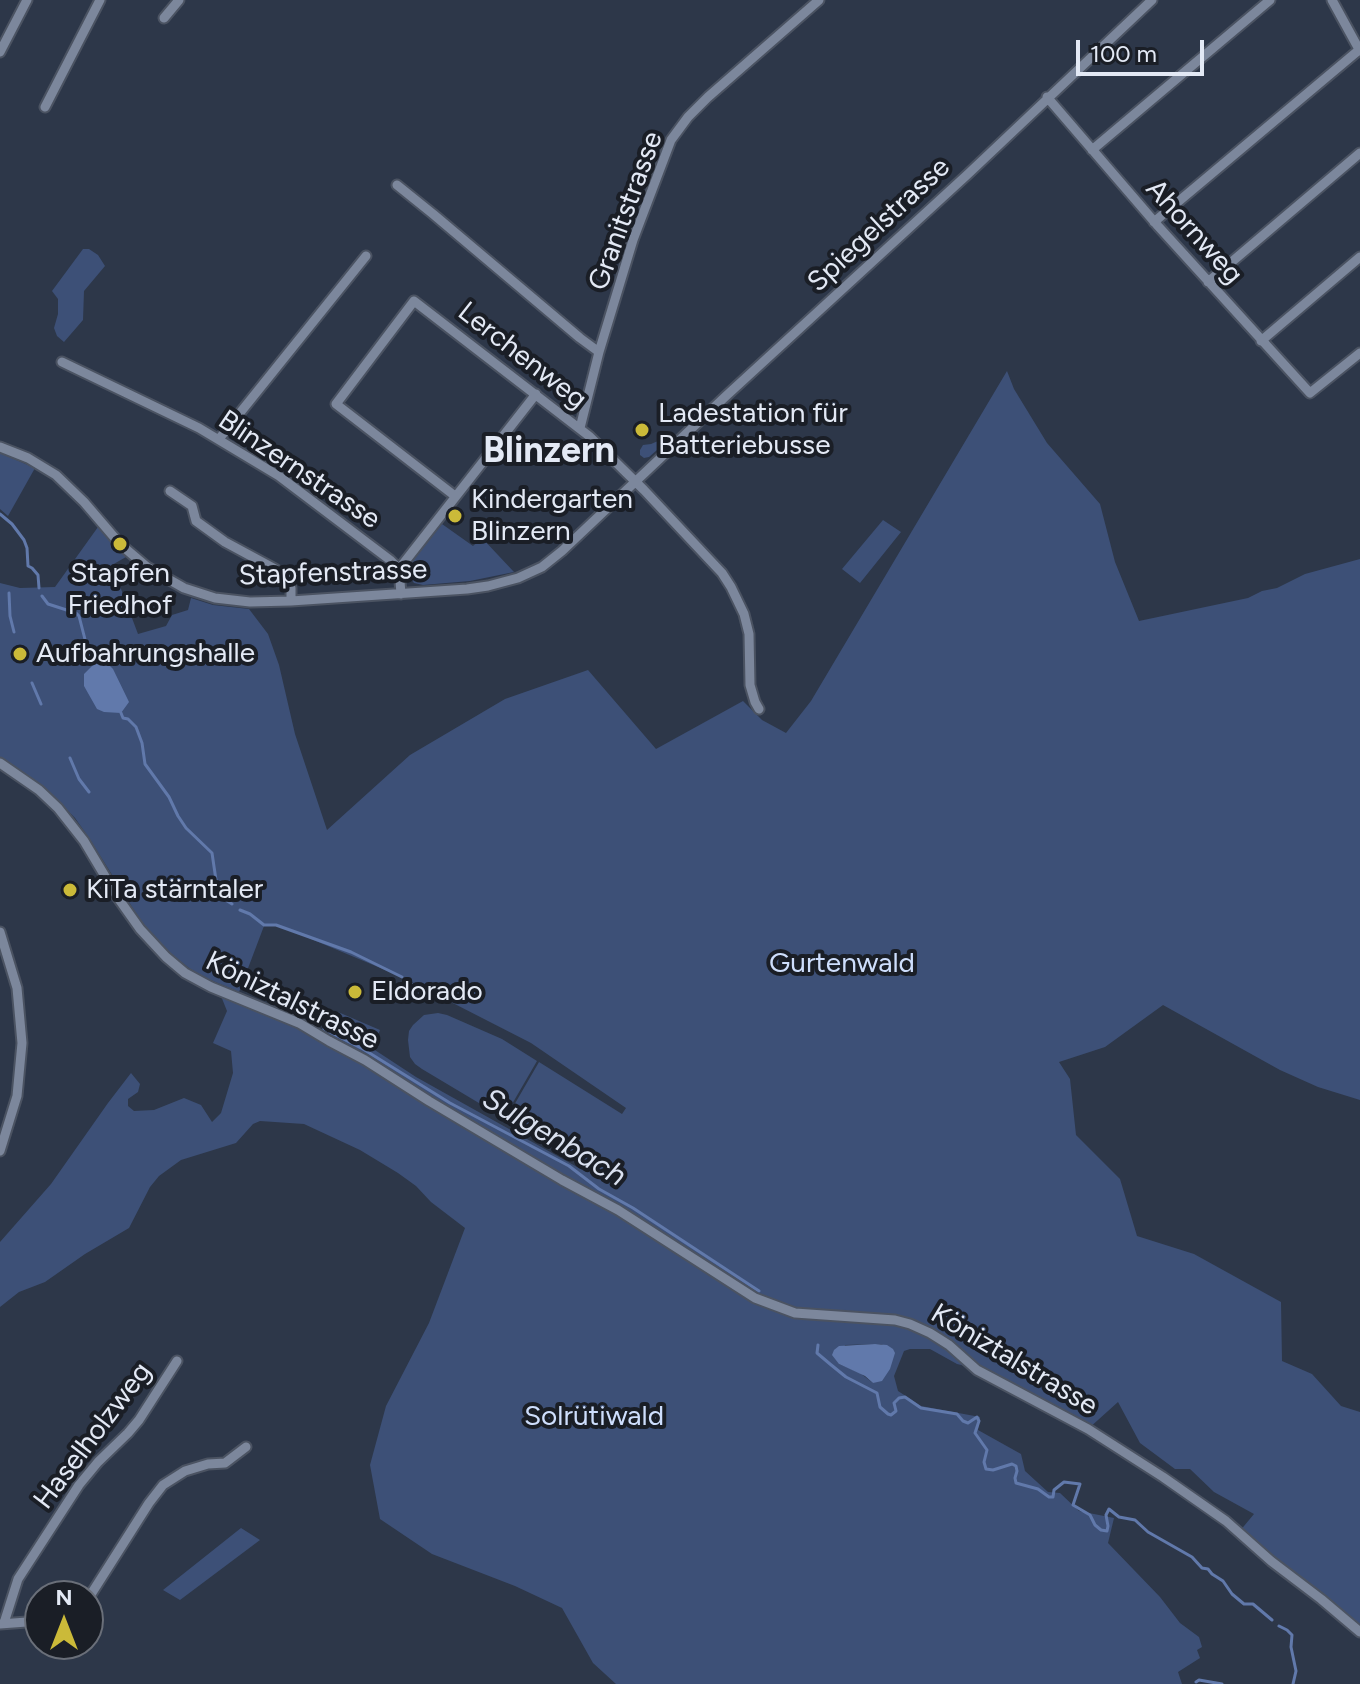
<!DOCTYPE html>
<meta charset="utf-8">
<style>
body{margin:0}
#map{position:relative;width:1360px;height:1684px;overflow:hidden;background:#2d3749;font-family:Figtree,sans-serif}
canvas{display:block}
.north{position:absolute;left:24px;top:1580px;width:80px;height:80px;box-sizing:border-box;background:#1a1e26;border:2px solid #6a6f79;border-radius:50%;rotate:0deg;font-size:22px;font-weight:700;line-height:32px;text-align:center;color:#e3e9f5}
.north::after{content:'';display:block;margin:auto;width:28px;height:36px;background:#cbba39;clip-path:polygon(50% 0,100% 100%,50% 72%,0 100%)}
.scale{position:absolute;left:1076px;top:40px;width:128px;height:36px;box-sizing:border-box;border:4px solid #e3e9f5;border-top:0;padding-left:10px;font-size:24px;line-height:28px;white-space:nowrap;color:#e3e9f5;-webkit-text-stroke:6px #1a1e26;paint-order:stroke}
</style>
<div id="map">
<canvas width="1360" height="1684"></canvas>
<div class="north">N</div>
<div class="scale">100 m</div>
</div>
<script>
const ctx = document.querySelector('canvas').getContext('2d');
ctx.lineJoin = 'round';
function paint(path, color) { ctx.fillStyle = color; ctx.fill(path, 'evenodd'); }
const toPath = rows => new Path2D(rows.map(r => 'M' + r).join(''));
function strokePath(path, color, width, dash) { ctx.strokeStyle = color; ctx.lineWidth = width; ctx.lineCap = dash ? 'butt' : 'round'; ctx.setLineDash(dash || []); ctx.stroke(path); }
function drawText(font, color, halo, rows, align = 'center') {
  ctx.font = font + ' Figtree,sans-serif'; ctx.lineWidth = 8; ctx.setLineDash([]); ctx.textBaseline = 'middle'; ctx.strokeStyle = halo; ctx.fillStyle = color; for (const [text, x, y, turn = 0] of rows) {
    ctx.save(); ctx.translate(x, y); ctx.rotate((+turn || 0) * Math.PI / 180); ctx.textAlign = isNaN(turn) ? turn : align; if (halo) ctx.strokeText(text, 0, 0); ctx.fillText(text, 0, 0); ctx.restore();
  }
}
const green = toPath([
 [83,249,89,249,98,255,105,266,84,291,83,320,64,342,57,336,54,328,58,314,58,299,52,291],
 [1007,371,1014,389,1047,443,1100,504,1115,562,1139,621,1248,598,1262,591,1277,588,1305,574,1360,559,1360,1100,1318,1087,1280,1070,1163,1005,1105,1047,1059,1062,1070,1079,1076,1135,1120,1179,1137,1236,1194,1254,1281,1302,1282,1361,1312,1374,1341,1406,1360,1412,1360,1633,1239,1532,1254,1514,1214,1492,1190,1469,1175,1469,1140,1443,1118,1402,1088,1429,978,1369,957,1364,930,1349,910,1349,904,1351,894,1376,898,1391,921,1406,980,1417,978,1430,1021,1454,1025,1471,1048,1492,1060,1493,1079,1511,1114,1518,1108,1543,1160,1597,1180,1623,1199,1637,1202,1647,1197,1650,1200,1658,1178,1672,1182,1684,616,1684,593,1663,562,1608,515,1586,432,1554,380,1519,370,1465,386,1406,429,1323,465,1228,431,1202,416,1186,398,1173,360,1150,304,1124,260,1121,253,1124,236,1143,181,1160,159,1176,150,1187,129,1228,85,1254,45,1282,19,1292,0,1307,0,1242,51,1184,108,1103,131,1073,140,1084,138,1092,128,1099,128,1106,134,1111,154,1110,184,1098,201,1105,212,1122,221,1113,233,1073,231,1051,213,1043,227,1011,221,996,278,1017,325,1038,331,1029,352,1035,416,1077,586,1172,589,1167,506,1119,539,1062,622,1114,626,1108,531,1043,402,977,280,926,264,926,239,992,201,976,189,968,170,953,144,926,89,838,75,818,42,785,0,757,0,583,20,588,55,587,98,527,126,557,112,565,138,634,166,626,172,615,188,610,191,598,213,605,249,609,268,634,279,665,295,734,327,830,410,755,505,699,588,670,656,749,743,701,762,720,786,733,811,701],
 [881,1344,892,1349,873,1383,860,1373,839,1364,845,1345],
 [672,435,673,436,649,457,644,458,640,455,640,450,643,445,651,444],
 [0,453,35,468,8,516,0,509],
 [883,520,901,532,860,583,842,569],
 [442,524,473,546,482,538,514,572,470,581,423,585,414,583,406,572,406,569],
 [298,994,303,995,301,1003,335,1017,338,1012,380,1030,378,1035,374,1036,335,1020,333,1023,322,1019,304,1017,291,1010],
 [438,1013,447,1015,502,1039,537,1061,504,1118,422,1069,415,1064,410,1057,408,1040,409,1031,413,1025,424,1015],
 [241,1528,260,1540,180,1600,163,1590]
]);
const water = toPath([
 [105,661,113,669,129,702,121,713,104,712,97,709,84,686,84,674,93,665],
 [875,1344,887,1345,893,1349,895,1353,890,1369,882,1381,873,1383,865,1376,839,1364,832,1355,834,1350,839,1346]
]);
const stream = toPath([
 [0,514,12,524,24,540,27,548,28,566,32,568,38,575,39,588],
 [9,593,10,616,14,632],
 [42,596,48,604,76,613,79,616,89,655],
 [32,683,41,704],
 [121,713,123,718,128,719,136,727,142,743,145,764,169,797,178,816,186,828,212,853,216,880,224,899],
 [70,758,79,779,89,792],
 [224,899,232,904],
 [240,910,250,914,264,925,276,925,351,952,402,977],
 [407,981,430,997],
 [324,1029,363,1049,450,1103,569,1166,599,1189,633,1208,759,1291],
 [818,1345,817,1353,830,1364,846,1377,877,1393,880,1407,888,1414,891,1415,896,1411,894,1403,899,1398,905,1397,921,1408,957,1414,963,1421,968,1423,977,1417,979,1421,975,1433,987,1450,984,1462,986,1469,993,1470,1012,1464,1016,1466,1017,1471,1015,1478,1016,1483,1038,1489,1049,1497,1053,1497,1054,1490,1064,1482,1080,1484,1073,1505,1090,1515,1095,1525,1101,1530,1107,1531,1108,1526,1106,1515,1109,1509,1119,1517,1135,1520,1148,1532,1192,1557,1202,1568,1208,1569,1212,1574,1223,1581,1232,1594,1244,1604,1253,1604,1272,1620],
 [1279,1626,1287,1630,1292,1635,1291,1647,1296,1671,1293,1684],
 [1196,1682,1199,1680,1222,1684]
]);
const minor = toPath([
 [1332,0,1360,51],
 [164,18,179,0],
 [0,52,27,0],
 [1047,97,1158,226,1310,393,1360,353],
 [45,107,100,0],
 [1092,150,1270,0],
 [397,185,433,214,580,338,599,352],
 [1154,222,1359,50],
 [1208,282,1360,153],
 [1261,341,1360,257],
 [62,362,199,428,279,476,390,560,399,569,401,594],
 [580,428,599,352,633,240,671,140,688,117,708,97,819,0],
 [219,439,366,256],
 [0,447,28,458,56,475,84,502,120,544,147,567,184,588,215,598,250,602,291,601,467,589,488,586,518,578,542,567,562,551,726,396,968,174,1152,0],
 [170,491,192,506,196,521,225,542,275,569,285,576,291,588,291,601],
 [455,496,336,404,414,301,589,436,644,490,722,573,731,587,744,614,749,634,750,685,755,702,759,709],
 [399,569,536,394],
 [0,763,39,790,58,808,84,841,118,898,140,929,166,957,185,973,211,987,299,1023,329,1041,365,1060,429,1101,562,1180,618,1210,755,1298,795,1313,895,1320,910,1324,930,1333,949,1345,977,1370,1088,1429,1163,1477,1226,1521,1271,1561,1321,1599,1360,1632],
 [0,932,17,988,22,1043,17,1096,0,1151],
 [88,1599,149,1503,163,1485,185,1471,208,1464,225,1463,246,1447],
 [4,1623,18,1579,79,1485,98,1462,128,1433,139,1420,177,1361],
 [0,1624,40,1621]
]);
const markers = [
 [642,430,8,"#cbba39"],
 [455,516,8,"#cbba39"],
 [120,544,8,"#cbba39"],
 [20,654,8,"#cbba39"],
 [70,890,8,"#cbba39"],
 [355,992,8,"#cbba39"]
];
const streetNames = [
 ["Granitstrasse",626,211,-70],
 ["Spiegelstrasse",879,225,-43],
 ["Ahornweg",1194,232,48],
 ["Lerchenweg",522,356,38],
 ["Blinzernstrasse",299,470,34],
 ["Stapfenstrasse",333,573,-2],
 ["Köniztalstrasse",292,1001,26],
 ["Köniztalstrasse",1014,1360,31],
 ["Haselholzweg",93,1436,-53]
];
const poiNames = [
 ["Ladestation für",658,414],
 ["Batteriebusse",658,446],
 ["Kindergarten",471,500],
 ["Blinzern",471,532],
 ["Stapfen",120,574,"center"],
 ["Friedhof",120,606,"center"],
 ["Aufbahrungshalle",36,654],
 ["KiTa stärntaler",86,890],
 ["Eldorado",371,992]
];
const parkNames = [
 ["Gurtenwald",842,964],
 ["Solrütiwald",594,1417]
];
const waterNames = [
 ["Sulgenbach",554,1138,31]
];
const districtNames = [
 ["Blinzern",549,451]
];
paint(green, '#3d5077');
paint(water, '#6179ab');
strokePath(stream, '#6179ab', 3);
strokePath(minor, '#4b5362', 13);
strokePath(minor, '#7c879c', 9);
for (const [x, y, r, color] of markers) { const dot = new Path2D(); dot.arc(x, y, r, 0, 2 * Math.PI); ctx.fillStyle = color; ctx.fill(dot); strokePath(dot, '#1a1e26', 3); }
drawText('28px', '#e3e9f5', '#1a1e26', streetNames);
drawText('28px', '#e3e9f5', '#1a1e26', poiNames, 'left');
drawText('28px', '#cedefc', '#1a1e26', parkNames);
drawText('italic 30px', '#dae1f0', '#1a1e26', waterNames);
drawText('bold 36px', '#e3e9f5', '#1a1e26', districtNames);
</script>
